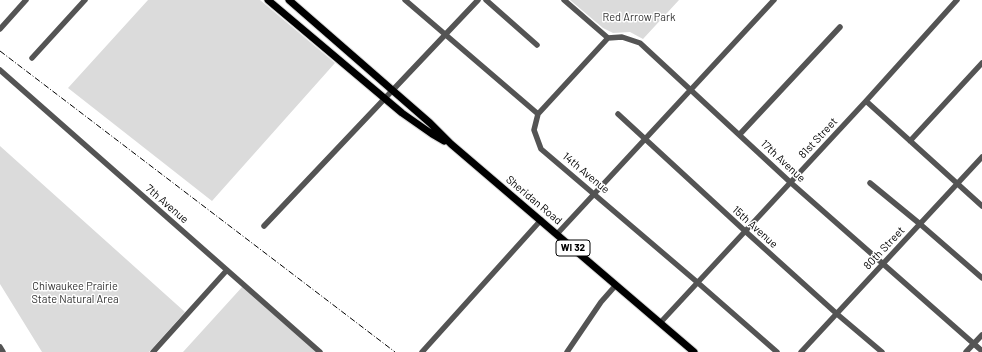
<!DOCTYPE html>
<style>
body{margin:0}
canvas{display:block;background:#fff}
</style>
<canvas width="982" height="352"></canvas>
<script>
const ctx = document.querySelector('canvas').getContext('2d');
ctx.lineJoin = 'round';
function paint(path, color) { ctx.fillStyle = color; ctx.fill(path, 'evenodd'); }
const toPath = rows => new Path2D(rows.map(r => 'M' + r).join(''));
function strokePath(path, color, width, dash) { ctx.strokeStyle = color; ctx.lineWidth = width; ctx.lineCap = dash ? 'butt' : 'round'; ctx.setLineDash(dash || []); ctx.stroke(path); }
function drawText(font, color, halo, rows, align = 'center') {
  ctx.font = font + ' Barlow,sans-serif'; ctx.lineWidth = 3; ctx.setLineDash([]); ctx.textBaseline = 'middle'; ctx.strokeStyle = halo; ctx.fillStyle = color; for (const [text, x, y, turn = 0] of rows) {
    ctx.save(); ctx.translate(x, y); ctx.rotate((+turn || 0) * Math.PI / 180); ctx.textAlign = isNaN(turn) ? turn : align; if (halo) ctx.strokeText(text, 0, 0); ctx.fillText(text, 0, 0); ctx.restore();
  }
}
const green = toPath([
 [148,0,260,0,335,63,212,201,68,88],
 [570,0,679,0,643,39,630,32,613,33,603,28],
 [0,146,185,312,149,352,42,352,0,284],
 [243,286,318,352,183,352]
]);
const minor = toPath([
 [405,0,538,114],
 [486,0,537,45],
 [564,0,608,38,622,37,640,43,790,182,982,351],
 [0,29,26,0],
 [608,38,538,114,534,130,541,149,697,282,777,352],
 [32,58,85,0],
 [0,70,320,352],
 [866,101,982,206],
 [618,114,745,231,837,314,882,352],
 [740,134,840,27],
 [910,141,982,63],
 [870,183,920,224,982,278],
 [264,226,478,0],
 [557,234,774,0],
 [660,323,866,101,957,0],
 [0,347,3,352],
 [153,352,227,270],
 [422,352,541,220],
 [567,352,601,302,616,285],
 [801,352,982,157],
 [966,352,982,335]
]);
const major = toPath([
 [268,0,402,113,432,134,444,141],
 [289,0,430,123,451,144,694,352]
]);
const rail = toPath([
 [0,51,395,352]
]);
const shields = [
 [573,248,34]
];
const shieldNames = [
 ["WI 32",573,248]
];
const parkNames = [
 ["Red Arrow Park",639,17],
 ["Chiwaukee Prairie",75,286],
 ["State Natural Area",75,299]
];
const streetNames = [
 ["81st Street",818,138,-47],
 ["17th Avenue",783,161,43],
 ["14th Avenue",586,173,40],
 ["Sheridan Road",534,200,40],
 ["7th Avenue",167,204,41],
 ["15th Avenue",755,227,42],
 ["80th Street",884,248,-47]
];
paint(green, '#dbdbdb');
strokePath(major, '#dbdbdb', 9);
strokePath(minor, '#545454', 5.5);
strokePath(major, '#000', 7);
strokePath(rail, '#000', 1, [6, 2, 1, 2]);
for (const [x, y, w] of shields) { const box = new Path2D(); box.roundRect(x - w / 2, y - 8, w, 16, 3); ctx.fillStyle = '#fff'; ctx.fill(box); strokePath(box, '#000', 1); }
drawText('bold 10px', '#000', null, shieldNames);
drawText('11px', '#323232', '#fff', parkNames);
drawText('11px', '#000', '#fff', streetNames);
</script>
